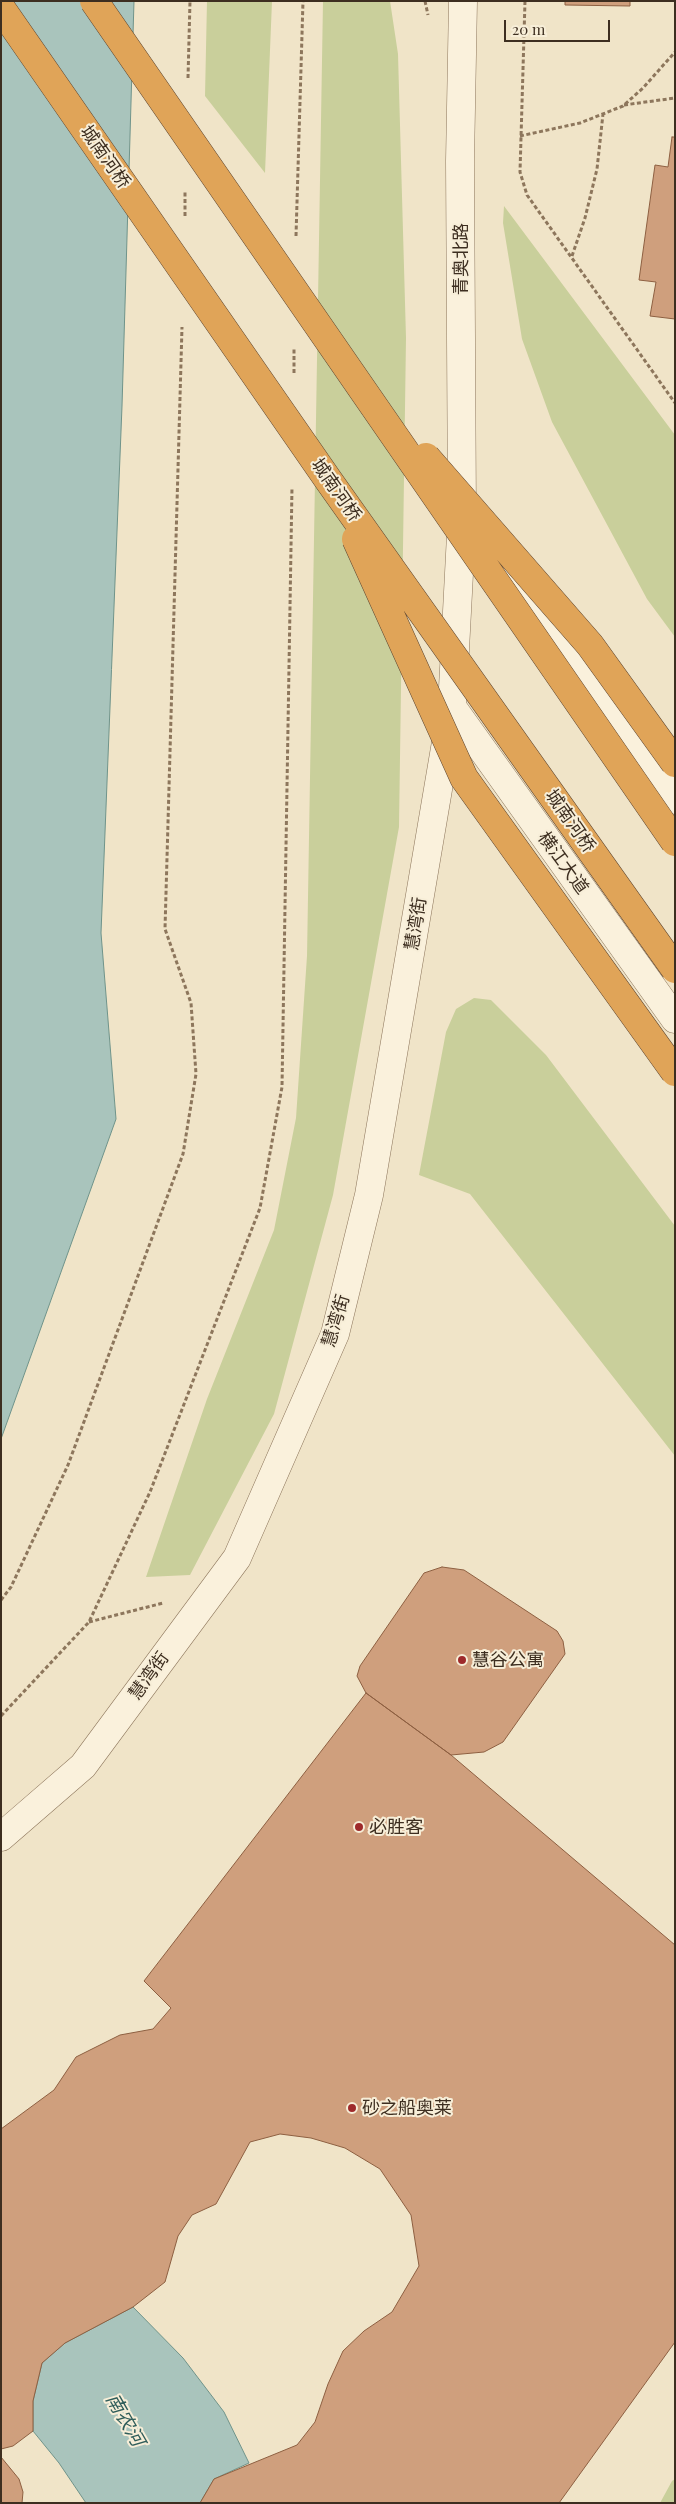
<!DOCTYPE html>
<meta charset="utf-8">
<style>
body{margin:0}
#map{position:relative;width:676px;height:2504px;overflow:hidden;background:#f0e4c8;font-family:"Playfair Display",serif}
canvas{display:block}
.frame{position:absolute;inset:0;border:2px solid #3d2e20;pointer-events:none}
.scale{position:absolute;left:504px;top:20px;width:106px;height:22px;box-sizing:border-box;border:2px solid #3d2e20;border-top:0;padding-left:6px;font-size:15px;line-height:18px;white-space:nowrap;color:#3d2e20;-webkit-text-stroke:4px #f7eed8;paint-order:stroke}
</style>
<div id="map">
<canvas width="676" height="2504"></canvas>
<div class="frame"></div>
<div class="scale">20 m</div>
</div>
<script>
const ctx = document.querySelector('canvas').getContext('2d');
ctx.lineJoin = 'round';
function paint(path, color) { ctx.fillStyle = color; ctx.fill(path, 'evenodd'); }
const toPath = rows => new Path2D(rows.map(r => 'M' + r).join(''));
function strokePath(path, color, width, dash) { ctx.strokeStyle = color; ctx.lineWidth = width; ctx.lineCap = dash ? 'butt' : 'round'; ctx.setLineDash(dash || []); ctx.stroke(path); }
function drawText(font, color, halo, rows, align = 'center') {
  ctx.font = font + ' "Playfair Display","Noto Sans SC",serif'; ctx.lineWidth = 4; ctx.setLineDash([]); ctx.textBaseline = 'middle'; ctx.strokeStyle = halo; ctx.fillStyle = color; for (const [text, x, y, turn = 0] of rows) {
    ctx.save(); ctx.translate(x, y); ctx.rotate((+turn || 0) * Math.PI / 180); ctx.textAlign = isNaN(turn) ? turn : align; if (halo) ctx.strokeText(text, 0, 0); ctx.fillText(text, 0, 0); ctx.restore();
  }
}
const green = toPath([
 [207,1,272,1,265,173,205,96],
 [323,1,390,1,398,54,406,338,399,827,333,1195,274,1414,190,1575,146,1577,207,1399,274,1230,296,1118,307,956],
 [504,206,675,435,675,637,647,599,552,422,522,339,503,223],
 [474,998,491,1000,546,1055,675,1226,675,1456,470,1194,419,1175,446,1032,456,1009],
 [675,2479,675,2503,660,2503,672,2481]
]);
const water = toPath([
 [1,1,134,1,122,406,101,933,116,1119,1,1439,1,1],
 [133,2307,183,2358,224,2412,249,2463,214,2479,200,2503,86,2503,59,2463,33,2431,33,2401,42,2363,65,2343,133,2307]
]);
const building = toPath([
 [565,1,630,1,630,6,565,5,565,1],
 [672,137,675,137,675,319,650,316,656,282,639,280,655,165,668,167,672,137],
 [442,1567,464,1570,557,1631,563,1641,565,1654,503,1742,484,1752,451,1755,366,1693,357,1676,360,1666,424,1573,442,1567],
 [366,1693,451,1755,675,1945,675,2342,559,2503,200,2503,214,2479,297,2445,315,2422,328,2384,343,2351,364,2331,392,2312,419,2266,411,2215,380,2169,345,2148,311,2138,280,2134,250,2142,216,2204,192,2215,178,2236,165,2282,133,2307,65,2343,42,2363,33,2401,33,2431,13,2446,1,2449,1,2129,54,2090,76,2057,120,2035,153,2029,171,2008,144,1981,366,1693],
 [1,2457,19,2479,23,2492,22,2503,1,2503,1,2457]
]);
const path = toPath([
 [425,1,428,15],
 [525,1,520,172,527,195,675,403],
 [188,78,190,1],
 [624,105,675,98],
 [520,136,580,123,623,106,643,88,675,52],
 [185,216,185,192],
 [296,236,303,1],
 [572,256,585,218,597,169,603,114],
 [294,373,294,349],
 [1,1600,11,1587,68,1465,183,1154,196,1074,191,1003,165,929,182,327],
 [89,1622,163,1603],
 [1,1716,89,1622,150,1492,260,1208,282,1087,292,487]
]);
const minor = toPath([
 [503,571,675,800],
 [452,707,675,1019],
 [1,1837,83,1766,237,1558,335,1334,369,1195,452,707,462,516,460,161,463,1]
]);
const highwayBridge = toPath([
 [94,1,675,842],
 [1,8,329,481,675,969],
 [426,457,590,645,675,763],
 [356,539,464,778,675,1072]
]);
const markers = [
 [462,1660,5,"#9e2a2b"],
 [359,1827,5,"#9e2a2b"],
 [352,2108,5,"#9e2a2b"]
];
const streetNames = [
 ["城南河桥",105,157,55],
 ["青奥北路",461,259,-90],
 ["城南河桥",336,490,55],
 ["城南河桥",570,821,55],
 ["横江大道",563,863,54],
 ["慧湾街",416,924,-81],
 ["慧湾街",336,1321,-73],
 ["慧湾街",149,1676,-54]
];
const poiNames = [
 ["慧谷公寓",472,1660],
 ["必胜客",369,1827],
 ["砂之船奥莱",362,2108]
];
const waterNames = [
 ["南农河",125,2420,60]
];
paint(green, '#c9cf9b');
paint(water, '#a9c4bc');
strokePath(water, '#6f938a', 1);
paint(building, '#cf9f7d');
strokePath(building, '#8d5f41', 1);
strokePath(minor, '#8d765c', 29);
strokePath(path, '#8d765c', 3, [4, 2.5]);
strokePath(minor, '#faf1dc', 28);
strokePath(highwayBridge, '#5b4430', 29, []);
strokePath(highwayBridge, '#e0a458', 28);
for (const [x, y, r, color] of markers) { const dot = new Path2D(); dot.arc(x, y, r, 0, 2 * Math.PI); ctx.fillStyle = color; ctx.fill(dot); strokePath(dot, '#f7eed8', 2); }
drawText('18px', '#3d2e20', '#f7eed8', streetNames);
drawText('18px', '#3d2e20', '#f7eed8', poiNames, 'left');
drawText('italic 19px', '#2f5d5a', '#f7eed8', waterNames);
</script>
